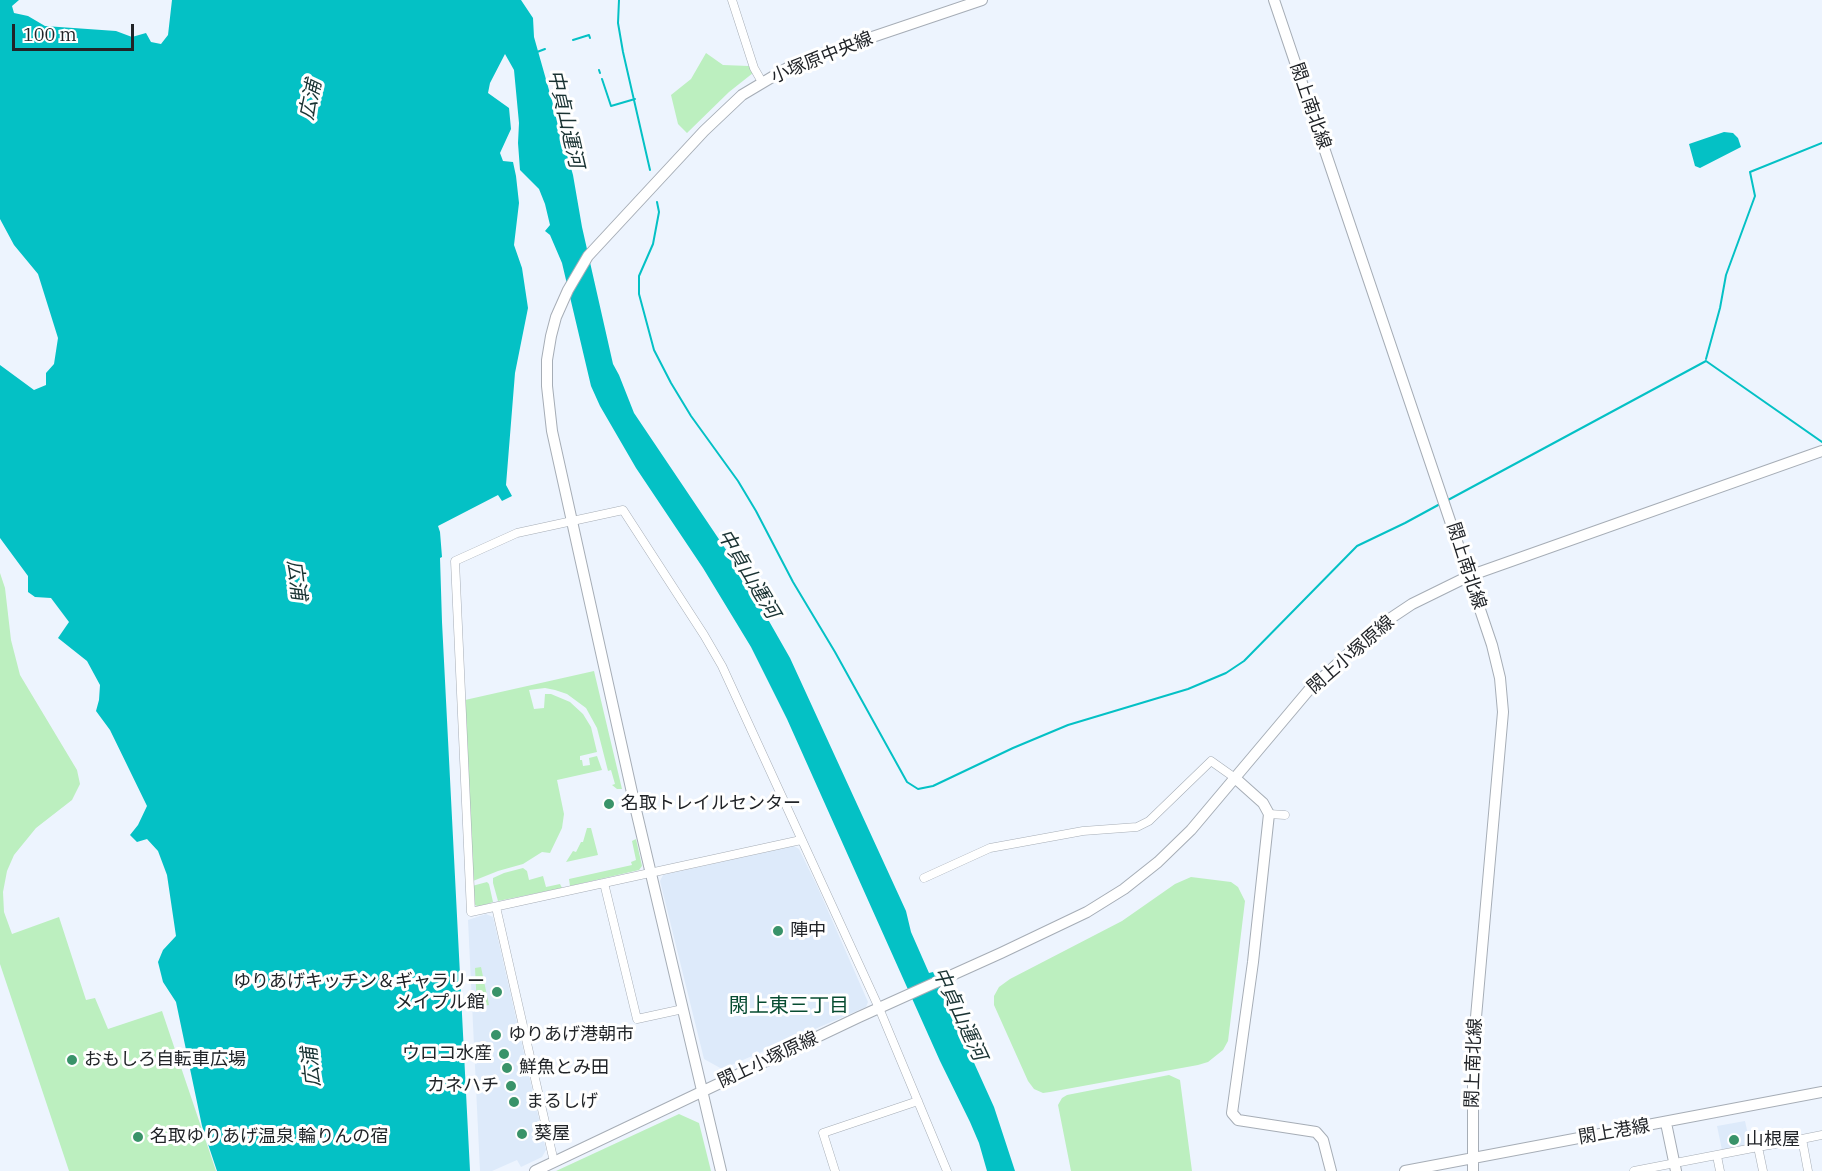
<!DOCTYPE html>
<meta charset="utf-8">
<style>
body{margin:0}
#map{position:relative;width:1822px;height:1171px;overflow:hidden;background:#edf4fe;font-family:"IBM Plex Serif",serif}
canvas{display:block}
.scale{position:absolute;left:12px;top:24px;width:122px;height:27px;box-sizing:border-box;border:3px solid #212428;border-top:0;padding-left:8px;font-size:18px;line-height:21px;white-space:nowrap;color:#212428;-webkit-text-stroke:4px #fff;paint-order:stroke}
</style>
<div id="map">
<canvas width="1822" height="1171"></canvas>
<div class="scale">100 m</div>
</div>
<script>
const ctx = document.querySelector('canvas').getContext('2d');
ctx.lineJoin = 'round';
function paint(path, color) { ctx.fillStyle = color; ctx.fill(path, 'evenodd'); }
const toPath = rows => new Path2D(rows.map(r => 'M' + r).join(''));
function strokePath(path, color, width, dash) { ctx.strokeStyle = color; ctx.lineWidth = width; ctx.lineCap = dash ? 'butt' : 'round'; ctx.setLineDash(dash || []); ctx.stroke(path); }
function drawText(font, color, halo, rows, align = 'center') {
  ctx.font = font + ' "IBM Plex Serif","Noto Sans JP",serif'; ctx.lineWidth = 6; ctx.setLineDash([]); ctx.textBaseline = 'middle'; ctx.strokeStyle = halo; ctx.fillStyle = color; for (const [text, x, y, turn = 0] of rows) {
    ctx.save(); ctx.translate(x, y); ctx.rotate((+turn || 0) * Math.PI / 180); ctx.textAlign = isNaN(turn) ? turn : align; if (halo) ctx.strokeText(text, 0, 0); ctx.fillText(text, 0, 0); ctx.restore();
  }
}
const built = toPath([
 [794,846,799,849,818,888,868,1002,866,1007,722,1069,704,1059,660,881,663,875],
 [486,914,493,917,546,1150,542,1157,521,1167,517,1160,492,1171,480,1171,468,920],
 [1745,1121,1750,1144,1722,1150,1717,1126]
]);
const green = toPath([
 [706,53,723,65,749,66,753,73,729,92,687,133,678,124,671,95,691,79],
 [0,573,5,588,11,640,20,675,77,770,80,784,72,800,36,828,14,855,7,871,3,892,4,912,12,934,59,917,86,1000,95,998,108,1029,162,1011,216,1171,69,1171,0,964],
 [594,671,622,789,617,789,612,785,615,784,611,770,608,771,597,728,586,708,567,694,555,690,545,688,529,690,534,709,544,708,545,694,551,694,570,702,583,714,591,727,597,752,580,756,580,760,582,760,583,766,590,765,589,758,597,756,602,770,557,780,564,814,562,828,550,853,542,852,523,864,498,871,473,881,465,700],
 [587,828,591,828,598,855,566,862,573,851,576,852,581,842,583,842],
 [636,839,642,866,639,870,570,886,569,879,632,865,631,862,636,860,632,841],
 [523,868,527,871,529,880,543,876,546,887,560,884,562,888,498,901,493,883,493,878,504,873],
 [1191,877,1231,882,1238,887,1245,901,1228,1041,1223,1050,1208,1062,1198,1065,1050,1092,1043,1093,1034,1089,1028,1081,994,1005,994,996,999,987,1010,979,1122,921,1175,884],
 [487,882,489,884,493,902,478,907,473,903,472,886],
 [481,967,489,1005,477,1007,475,968],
 [1169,1075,1180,1080,1192,1171,1071,1171,1058,1105,1062,1098,1067,1095],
 [679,1114,699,1123,711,1171,556,1171]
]);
const water = toPath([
 [0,0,19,0,12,6,14,13,28,16,45,26,116,31,132,37,146,33,151,42,161,44,168,35,172,0,521,0,533,18,534,37,573,175,582,227,613,364,619,375,634,413,741,572,790,658,906,911,911,932,929,973,933,972,994,1107,1015,1171,987,1171,979,1143,970,1122,940,1061,787,719,751,647,703,568,636,468,600,406,591,386,562,263,550,235,545,231,550,225,545,204,539,189,520,170,518,143,519,123,514,70,505,54,490,83,488,93,509,108,511,129,500,153,503,161,513,162,516,176,519,203,514,245,522,268,528,308,515,373,506,485,512,496,502,501,498,495,438,526,440,532,442,557,440,558,442,622,470,1171,217,1171,202,1126,176,1002,163,982,158,962,163,950,176,936,167,875,158,851,147,839,137,842,130,835,138,825,147,806,110,730,96,711,99,700,100,685,87,661,58,638,69,622,51,598,35,597,28,592,28,576,0,538,0,365,34,390,46,385,46,373,54,364,58,338,38,274,14,245,0,219],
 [1724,132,1733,133,1738,138,1741,147,1700,168,1695,166,1689,144]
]);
const stream = toPath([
 [619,0,618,23,623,52,650,170],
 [573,40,589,35,590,38],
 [537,52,545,49],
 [599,70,600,73],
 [602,79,611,106,635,99],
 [657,202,659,212,653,244,639,276,639,294,654,350,671,383,691,416,738,481,756,511,793,582,835,652,907,782,918,789,933,786,1013,748,1068,725,1188,689,1226,673,1244,661,1357,546,1405,523,1440,504],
 [1706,359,1720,308,1726,275,1755,196,1750,172,1822,143],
 [1448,500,1706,361,1822,442]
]);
const street = toPath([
 [732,0,754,68,762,82],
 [1269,814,1285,815],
 [801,840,471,912,455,561,517,533,623,510,704,635,722,666,879,1008,947,1171],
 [924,878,990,848,1083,831,1137,827,1149,821,1211,761,1235,778],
 [604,883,637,1019,683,1009],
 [496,907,554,1162],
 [1758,1147,1802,1139],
 [1717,1156,1720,1171],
 [835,1171,823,1133,918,1101],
 [1634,1171,1758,1147,1763,1171],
 [1808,1171,1802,1139,1822,1135]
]);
const secondary = toPath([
 [1274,0,1492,645,1500,678,1503,712,1473,1051,1473,1171],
 [1235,778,1263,803,1269,814,1253,962,1232,1113,1238,1120,1316,1132,1323,1140,1331,1171],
 [1666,1123,1676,1171],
 [535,1171,859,1017,1001,953,1087,912,1124,889,1158,862,1191,830,1308,691,1376,628,1412,604,1469,576,1822,451],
 [721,1171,635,806,552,431,547,386,547,360,551,336,556,317,568,290,588,256,704,131,742,95,789,67,816,56,982,0],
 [1405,1171,1822,1092]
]);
const markers = [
 [609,804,6,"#399369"],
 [778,931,6,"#399369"],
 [497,992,6,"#399369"],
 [496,1035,6,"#399369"],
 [504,1054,6,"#399369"],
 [72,1060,6,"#399369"],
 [507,1068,6,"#399369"],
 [511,1086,6,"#399369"],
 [514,1102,6,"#399369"],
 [522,1134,6,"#399369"],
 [138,1137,6,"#399369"],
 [1734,1140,6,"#399369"]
];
const streetNames = [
 ["小塚原中央線",822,58,-22],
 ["閖上南北線",1310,106,71],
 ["閖上南北線",1466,566,72],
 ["閖上小塚原線",1351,655,-41],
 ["閖上小塚原線",768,1060,-25],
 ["閖上南北線",1474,1063,-88],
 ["閖上港線",1614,1132,-10]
];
const poiNames = [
 ["名取トレイルセンター",621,804],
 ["陣中",790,931],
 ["ゆりあげキッチン＆ギャラリー",485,982,"right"],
 ["メイプル館",485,1003,"right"],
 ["ゆりあげ港朝市",508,1035],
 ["ウロコ水産",492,1054,"right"],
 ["おもしろ自転車広場",84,1060],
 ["鮮魚とみ田",519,1068],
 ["カネハチ",499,1086,"right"],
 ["まるしげ",526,1102],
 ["葵屋",534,1134],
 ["名取ゆりあげ温泉 輪りんの宿",150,1137],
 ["山根屋",1746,1140]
];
const waterNames = [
 ["広浦",311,100,-78],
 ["中貞山運河",565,119,77],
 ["中貞山運河",748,574,59],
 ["広浦",296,580,83],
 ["中貞山運河",959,1014,65],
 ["広浦",312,1067,-96]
];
const neighbourhoodNames = [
 ["閖上東三丁目",789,1006]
];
paint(built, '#ddeafa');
paint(green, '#bcefbf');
paint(water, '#04c1c5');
strokePath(stream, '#04c1c5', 2);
strokePath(street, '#a6adb6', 9);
strokePath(secondary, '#a6adb6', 12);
strokePath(street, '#fff', 8);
strokePath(secondary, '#fff', 10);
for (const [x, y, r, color] of markers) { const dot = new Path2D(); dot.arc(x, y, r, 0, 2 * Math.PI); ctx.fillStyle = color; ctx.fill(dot); strokePath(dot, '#fff', 2); }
drawText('18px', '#212428', '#fff', streetNames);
drawText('18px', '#212428', '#fff', poiNames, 'left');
drawText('italic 20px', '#1a3333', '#fff', waterNames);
drawText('20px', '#074c31', '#fff', neighbourhoodNames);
</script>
